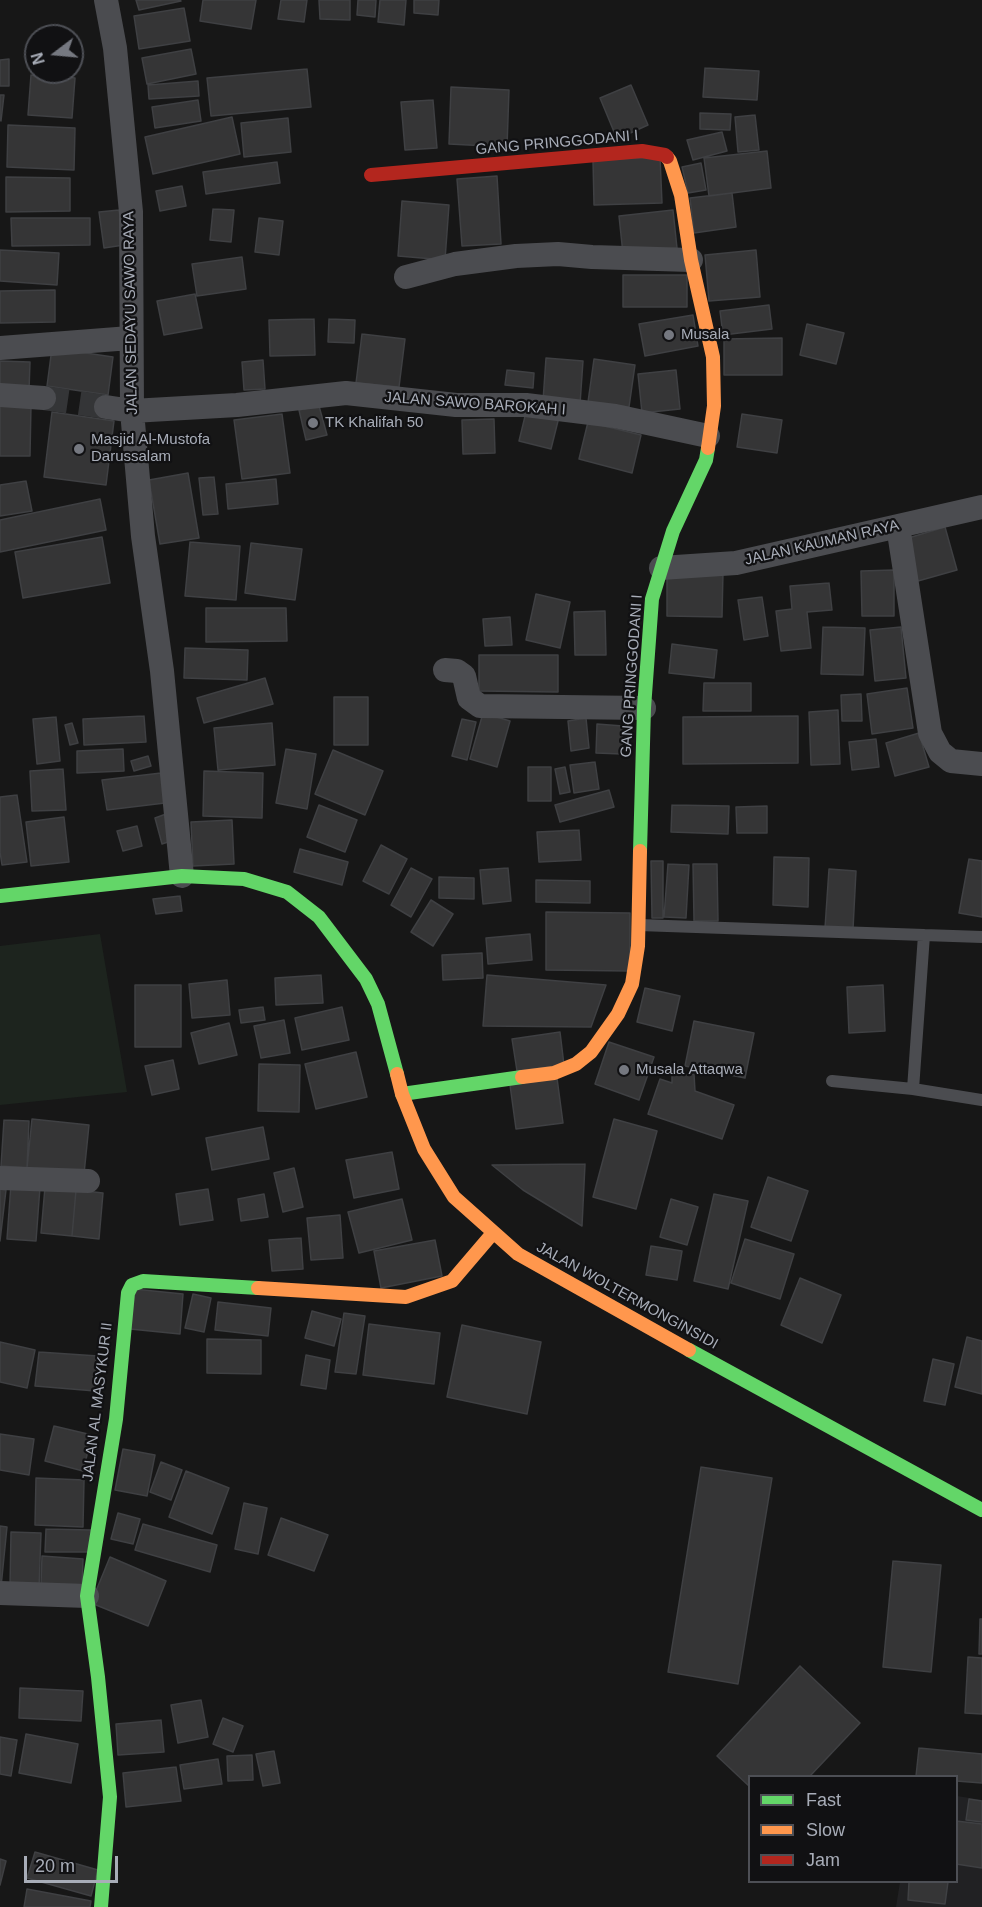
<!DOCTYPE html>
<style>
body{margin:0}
#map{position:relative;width:982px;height:1907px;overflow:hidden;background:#171717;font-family:Arial,sans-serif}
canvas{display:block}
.legend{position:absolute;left:748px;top:1775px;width:210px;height:108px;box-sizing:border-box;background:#111113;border:2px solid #4d4f55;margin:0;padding:8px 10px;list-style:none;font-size:18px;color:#a8adb8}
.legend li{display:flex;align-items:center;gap:12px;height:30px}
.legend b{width:30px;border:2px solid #4d4f55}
.north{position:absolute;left:24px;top:24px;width:60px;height:60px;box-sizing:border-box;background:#111113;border:2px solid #4d4f55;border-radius:50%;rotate:254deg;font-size:16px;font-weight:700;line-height:24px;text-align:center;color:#a8adb8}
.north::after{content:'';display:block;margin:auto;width:21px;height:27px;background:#757880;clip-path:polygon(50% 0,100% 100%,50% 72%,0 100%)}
.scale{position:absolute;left:24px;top:1856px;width:94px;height:27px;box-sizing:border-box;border:3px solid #a8adb8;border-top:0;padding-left:8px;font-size:18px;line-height:21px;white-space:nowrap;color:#a8adb8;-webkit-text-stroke:4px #111113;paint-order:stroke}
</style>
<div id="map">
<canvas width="982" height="1907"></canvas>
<ul class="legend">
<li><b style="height:8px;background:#63d668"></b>Fast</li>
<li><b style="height:8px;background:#ff974d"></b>Slow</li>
<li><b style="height:8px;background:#b3261e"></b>Jam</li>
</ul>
<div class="north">N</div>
<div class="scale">20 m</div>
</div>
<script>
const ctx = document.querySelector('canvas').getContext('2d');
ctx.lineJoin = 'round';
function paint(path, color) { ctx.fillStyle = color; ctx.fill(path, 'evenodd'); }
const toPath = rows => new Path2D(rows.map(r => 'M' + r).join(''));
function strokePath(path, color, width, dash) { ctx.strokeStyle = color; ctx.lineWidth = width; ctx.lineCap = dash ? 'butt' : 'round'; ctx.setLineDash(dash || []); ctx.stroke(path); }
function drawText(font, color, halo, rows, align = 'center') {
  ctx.font = font + ' Arial,sans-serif'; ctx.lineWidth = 4.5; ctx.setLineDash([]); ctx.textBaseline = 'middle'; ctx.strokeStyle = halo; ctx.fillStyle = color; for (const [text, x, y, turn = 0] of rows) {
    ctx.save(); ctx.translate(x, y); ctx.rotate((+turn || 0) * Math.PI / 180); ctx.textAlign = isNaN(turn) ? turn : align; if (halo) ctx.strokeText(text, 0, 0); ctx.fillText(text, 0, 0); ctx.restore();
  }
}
const built = toPath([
 [957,1796,982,1800,982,1907,896,1907,900,1882,956,1882]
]);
const green = toPath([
 [100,934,127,1092,0,1105,0,946]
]);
const building = toPath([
 [136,0,180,0,181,1,139,10,136,0],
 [203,0,256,0,251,29,200,21,203,0],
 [281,0,307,0,304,22,278,19,281,0],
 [319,0,350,0,350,20,320,19,319,0],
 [358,0,376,0,375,17,357,15,358,0],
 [380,0,406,0,404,25,378,22,380,0],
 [414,0,439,0,438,15,414,13,414,0],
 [184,8,190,41,139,49,134,16,184,8],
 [191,49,196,74,147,84,142,58,191,49],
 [9,59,9,86,0,86,0,60,9,59],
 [705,68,759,71,757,100,703,97,705,68],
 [307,69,311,107,211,116,207,78,307,69],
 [31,75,75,78,72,118,28,115,31,75],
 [198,81,199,96,149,99,148,85,198,81],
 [631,85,648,125,617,139,600,98,631,85],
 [451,87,509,90,507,147,449,144,451,87],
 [0,95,4,95,1,121,0,120,0,95],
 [198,100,201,121,155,128,152,107,198,100],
 [433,100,437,148,405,150,401,102,433,100],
 [700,113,731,114,730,130,700,129,700,113],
 [755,115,759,150,738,152,735,117,755,115],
 [232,117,240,154,153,174,145,137,232,117],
 [288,118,291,152,244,157,241,123,288,118],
 [8,125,75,128,74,170,7,167,8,125],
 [722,132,727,151,693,160,687,140,722,132],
 [767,151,771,188,709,196,704,158,767,151],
 [660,157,662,203,594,205,593,160,660,157],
 [277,162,280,183,206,194,203,172,277,162],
 [701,163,706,190,688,193,682,167,701,163],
 [497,176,501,244,462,246,457,179,497,176],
 [6,177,70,178,70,211,6,212,6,177],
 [182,186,186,206,160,211,156,191,182,186],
 [732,193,736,227,694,233,690,198,732,193],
 [402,201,449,205,445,260,398,256,402,201],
 [213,209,234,210,231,242,210,240,213,209],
 [119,210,124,245,104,248,99,212,119,210],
 [673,210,677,248,623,254,619,216,673,210],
 [11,218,90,218,90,245,12,246,11,218],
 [259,218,283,221,279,255,255,252,259,218],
 [0,250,59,253,57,285,0,281,0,250],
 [756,250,760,297,709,301,705,255,756,250],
 [242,257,246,289,197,296,192,264,242,257],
 [623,275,687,275,687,307,623,307,623,275],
 [55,290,55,322,0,323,0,291,55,290],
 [195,294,202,328,164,335,157,301,195,294],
 [769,305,772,329,723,335,720,311,769,305],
 [693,315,698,346,645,356,639,324,693,315],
 [314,319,315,355,270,356,269,320,314,319],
 [329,319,355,320,354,343,328,342,329,319],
 [807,324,844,333,836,364,800,355,807,324],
 [362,334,405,339,399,387,356,383,362,334],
 [782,338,782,375,724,375,724,339,782,338],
 [52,348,113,357,108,395,47,386,52,348],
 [546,358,583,361,580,404,543,401,546,358],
 [594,359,635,365,629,407,588,402,594,359],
 [263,360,265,389,244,390,242,362,263,360],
 [0,361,30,362,29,390,0,389,0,361],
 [507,370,534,373,533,388,505,385,507,370],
 [676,370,680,409,642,413,638,374,676,370],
 [0,405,31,405,30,456,0,456,0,405],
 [319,406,327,435,306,440,299,410,319,406],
 [527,408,559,417,551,449,519,441,527,408],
 [52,412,114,421,106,485,44,477,52,412],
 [282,414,290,473,242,479,234,420,282,414],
 [742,414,782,420,777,453,737,447,742,414],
 [494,419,495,453,463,454,462,420,494,419],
 [588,422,641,435,632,473,579,459,588,422],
 [188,473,199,538,160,544,149,480,188,473],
 [214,477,218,514,203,515,199,478,214,477],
 [276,479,278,504,228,509,226,484,276,479],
 [26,481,32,511,0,516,0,485,26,481],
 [100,499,106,530,0,552,0,520,100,499],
 [945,527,957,570,918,581,905,539,945,527],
 [102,537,110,583,23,598,15,552,102,537],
 [190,542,240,546,236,600,185,596,190,542],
 [251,543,302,549,295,600,245,593,251,543],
 [894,570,894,616,862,616,861,571,894,570],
 [667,572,723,572,722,617,667,616,667,572],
 [829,583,832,610,807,612,811,648,781,651,776,611,792,609,790,586,829,583],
 [536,594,570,602,560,648,526,640,536,594],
 [762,597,768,636,744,640,738,600,762,597],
 [206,608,286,608,287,641,206,642,206,608],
 [605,611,606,655,575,655,574,612,605,611],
 [510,617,512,645,485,646,483,619,510,617],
 [823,627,865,628,863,675,821,674,823,627],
 [901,627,906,678,875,681,870,630,901,627],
 [672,644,717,650,714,678,669,673,672,644],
 [185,648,248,650,247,680,184,678,185,648],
 [479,655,558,655,558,692,479,691,479,655],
 [265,678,273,704,204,723,197,698,265,678],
 [704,683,751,683,751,711,703,711,704,683],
 [907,688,913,728,872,734,867,694,907,688],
 [861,694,862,721,842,721,841,695,861,694],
 [334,697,368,697,368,745,334,745,334,697],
 [838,710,840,764,811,765,809,712,838,710],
 [483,713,510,721,497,767,470,759,483,713],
 [144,716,146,742,84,745,83,719,144,716],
 [798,716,798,763,683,764,683,717,798,716],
 [56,717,60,761,37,764,33,719,56,717],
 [586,718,589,748,571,751,568,721,586,718],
 [462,719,476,722,467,760,452,756,462,719],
 [72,723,78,743,70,745,65,725,72,723],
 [272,723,275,765,218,770,214,728,272,723],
 [597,724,623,726,622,754,596,753,597,724],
 [919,733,929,767,895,776,886,743,919,733],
 [876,739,879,767,852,770,849,742,876,739],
 [123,749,124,771,77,773,77,751,123,749],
 [286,749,316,754,307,809,276,803,286,749],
 [333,750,383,771,365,815,315,794,333,750],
 [148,756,151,766,134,771,131,761,148,756],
 [595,762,599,789,574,793,570,765,595,762],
 [528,767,551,767,551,801,528,801,528,767],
 [565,767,570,792,560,794,555,769,565,767],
 [63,769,66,810,32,811,30,771,63,769],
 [204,771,263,773,262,818,203,816,204,771],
 [161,773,165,803,107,810,102,780,161,773],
 [609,790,614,807,560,822,555,805,609,790],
 [17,795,27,862,2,865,0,852,0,797,17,795],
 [319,805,357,820,345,852,307,837,319,805],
 [672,805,729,806,728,834,671,832,672,805],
 [767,806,767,833,737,833,736,807,767,806],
 [166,814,174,840,162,844,155,818,166,814],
 [64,817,69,862,31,866,26,822,64,817],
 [232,820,234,864,193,866,191,822,232,820],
 [137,826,142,846,123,851,117,831,137,826],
 [579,830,581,860,539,862,537,832,579,830],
 [381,845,407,859,389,894,363,881,381,845],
 [300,849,348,862,342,885,294,872,300,849],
 [774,857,809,858,808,907,773,905,774,857],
 [969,859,982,861,982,917,959,913,969,859],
 [651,861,663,861,663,918,652,918,651,861],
 [668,864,689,865,686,918,664,917,668,864],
 [693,864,717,864,718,921,694,921,693,864],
 [411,868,432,879,411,917,391,905,411,868],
 [508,868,511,901,483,904,480,870,508,868],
 [829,869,856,871,853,929,825,928,829,869],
 [439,877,474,878,474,899,439,898,439,877],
 [536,880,590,881,590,903,536,902,536,880],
 [180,896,182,911,156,914,153,899,180,896],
 [431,900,453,914,433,946,411,932,431,900],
 [546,912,630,913,630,971,546,970,546,912],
 [530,934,532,960,488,964,486,938,530,934],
 [482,953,483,978,443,980,442,955,482,953],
 [321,975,323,1003,276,1005,275,978,321,975],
 [487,975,606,985,591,1027,483,1026,487,975],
 [227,980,230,1015,192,1018,189,984,227,980],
 [135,985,181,985,181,1047,135,1047,135,985],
 [883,985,885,1031,849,1033,847,987,883,985],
 [645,988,680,996,672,1031,637,1022,645,988],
 [263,1007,265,1020,241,1023,239,1010,263,1007],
 [342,1007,349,1040,302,1050,295,1018,342,1007],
 [284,1020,290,1053,261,1058,254,1026,284,1020],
 [694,1021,754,1033,745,1078,685,1066,694,1021],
 [229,1023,237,1055,199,1064,191,1033,229,1023],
 [560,1032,564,1065,517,1071,512,1039,560,1032],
 [609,1042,654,1057,639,1100,595,1084,609,1042],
 [356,1052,367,1097,316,1109,305,1064,356,1052],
 [173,1060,179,1089,152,1095,145,1066,173,1060],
 [259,1064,300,1065,299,1112,258,1111,259,1064],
 [694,1074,695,1091,734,1105,722,1139,648,1114,660,1079,672,1083,672,1075,694,1074],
 [557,1078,563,1123,516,1129,510,1085,557,1078],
 [32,1119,89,1125,84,1174,27,1168,32,1119],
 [614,1119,657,1131,636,1209,593,1197,614,1119],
 [4,1120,29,1121,27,1168,1,1166,4,1120],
 [263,1127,269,1159,212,1170,206,1138,263,1127],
 [392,1152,399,1189,354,1198,346,1160,392,1152],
 [585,1164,582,1226,523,1190,492,1165,585,1164],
 [294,1168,303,1207,283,1212,274,1173,294,1168],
 [768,1177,808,1191,791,1241,751,1227,768,1177],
 [11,1184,40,1187,36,1241,7,1239,11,1184],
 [45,1187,76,1190,72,1236,41,1233,45,1187],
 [0,1189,6,1190,0,1241,0,1189],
 [208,1189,213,1220,180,1225,176,1194,208,1189],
 [76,1190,103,1193,99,1239,72,1236,76,1190],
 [264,1194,268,1217,241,1221,238,1199,264,1194],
 [714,1194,748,1201,728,1289,694,1281,714,1194],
 [402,1199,412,1240,359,1253,348,1212,402,1199],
 [671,1199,698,1207,687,1245,660,1237,671,1199],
 [340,1215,343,1258,311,1260,307,1218,340,1215],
 [301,1238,303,1269,272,1271,269,1240,301,1238],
 [745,1239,794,1254,780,1299,731,1283,745,1239],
 [435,1240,442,1276,381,1288,374,1251,435,1240],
 [651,1246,682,1251,677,1280,646,1275,651,1246],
 [800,1278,841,1295,822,1343,781,1325,800,1278],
 [134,1289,183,1294,180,1334,130,1329,134,1289],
 [193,1294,211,1298,204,1332,185,1328,193,1294],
 [218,1302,271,1308,268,1336,215,1330,218,1302],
 [312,1311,341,1319,334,1346,305,1338,312,1311],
 [344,1313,365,1316,356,1374,335,1372,344,1313],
 [369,1324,440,1333,434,1384,363,1375,369,1324],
 [462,1325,541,1342,527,1414,447,1397,462,1325],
 [967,1337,982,1341,982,1394,955,1387,967,1337],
 [207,1339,261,1340,261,1374,207,1373,207,1339],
 [0,1342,35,1350,27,1388,0,1382,0,1342],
 [39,1352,98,1356,95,1391,35,1386,39,1352],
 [306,1355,330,1360,326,1389,301,1385,306,1355],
 [933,1359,954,1364,945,1405,924,1401,933,1359],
 [54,1426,92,1435,83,1471,45,1461,54,1426],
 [0,1434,34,1439,29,1475,0,1470,0,1434],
 [123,1449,155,1455,147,1496,115,1490,123,1449],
 [161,1462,182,1470,171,1500,150,1492,161,1462],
 [701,1467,772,1478,738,1684,668,1672,701,1467],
 [186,1471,229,1488,212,1534,169,1517,186,1471],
 [36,1478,84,1480,83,1527,35,1525,36,1478],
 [244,1503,267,1508,258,1554,235,1549,244,1503],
 [118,1513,140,1519,133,1544,111,1539,118,1513],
 [281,1518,328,1535,314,1571,268,1555,281,1518],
 [143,1524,217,1545,210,1572,135,1550,143,1524],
 [0,1526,7,1527,1,1587,0,1586,0,1526],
 [46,1529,91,1530,90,1552,45,1552,46,1529],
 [11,1532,41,1533,39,1588,10,1587,11,1532],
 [42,1556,83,1559,82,1586,41,1584,42,1556],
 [110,1557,166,1581,148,1626,91,1603,110,1557],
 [893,1561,941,1565,931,1672,883,1667,893,1561],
 [980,1619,982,1619,982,1654,979,1654,980,1619],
 [968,1657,982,1658,982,1714,965,1713,968,1657],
 [800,1666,860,1723,810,1776,750,1776,750,1787,717,1756,800,1666],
 [20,1688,83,1691,81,1721,19,1718,20,1688],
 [201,1700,208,1737,178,1743,171,1705,201,1700],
 [223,1718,243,1726,233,1752,213,1744,223,1718],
 [161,1720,164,1752,118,1755,116,1724,161,1720],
 [26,1734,78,1744,71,1783,19,1773,26,1734],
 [0,1737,17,1740,11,1776,0,1774,0,1737],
 [919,1748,982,1754,982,1783,956,1781,956,1776,916,1776,919,1748],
 [274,1751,280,1783,263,1786,256,1754,274,1751],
 [252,1755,253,1780,228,1781,227,1756,252,1755],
 [218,1759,222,1784,184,1789,180,1765,218,1759],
 [176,1767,181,1801,126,1807,123,1773,176,1767],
 [969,1799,982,1801,982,1822,966,1820,969,1799],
 [956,1821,982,1824,982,1868,956,1864,956,1821],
 [35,1852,98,1870,91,1896,27,1878,35,1852],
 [0,1859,6,1861,0,1885,0,1859],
 [909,1882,948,1882,945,1904,908,1900,909,1882],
 [27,1889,91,1901,90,1907,24,1907,27,1889]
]);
const streetTunnel = toPath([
 [44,398,106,407]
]);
const lane = toPath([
 [639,925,924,935,913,1089],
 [924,935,982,937],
 [832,1081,913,1089,982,1100]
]);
const street = toPath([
 [106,0,115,48,131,212,132,411,143,536,162,671,182,876],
 [406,277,455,264,516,256,558,254,592,257,691,260],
 [0,348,130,338],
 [0,395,44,398],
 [106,407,132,411,237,405,346,393,456,405,526,405,615,416,708,436],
 [898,526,930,733,940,752,951,761,982,764],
 [661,568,736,563,982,507],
 [445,670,457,671,464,676,469,698,480,706,644,708],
 [0,1178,88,1181],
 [0,1593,87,1596]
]);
const fast = toPath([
 [640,851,644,708,652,599,673,531,706,460,708,448],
 [0,896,182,876,244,879,287,892,319,917,366,979,378,1004,397,1074],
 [402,1094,522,1077],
 [689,1350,982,1510],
 [101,1907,110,1797,98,1677,87,1596,116,1419,128,1293,132,1285,143,1281,258,1288]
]);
const slow = toPath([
 [667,157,670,161,681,195,691,260,713,357,714,406,708,448],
 [397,1074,402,1094,424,1149,454,1197,518,1254,689,1350],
 [522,1077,554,1073,576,1064,591,1052,618,1014,632,984,638,946,640,851],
 [258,1288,406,1297,452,1281,493,1233]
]);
const jam = toPath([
 [371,175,642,151,665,155,667,157]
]);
const markers = [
 [669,335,6,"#757880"],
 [313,423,6,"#757880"],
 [79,449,6,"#757880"],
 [624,1070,6,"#757880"]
];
const streetNames = [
 ["GANG PRINGGODANI I",557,143,-5],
 ["JALAN SEDAYU SAWO RAYA",131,313,-91],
 ["JALAN SAWO BAROKAH I",475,404,4],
 ["JALAN KAUMAN RAYA",822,543,-13],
 ["GANG PRINGGODANI I",632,676,-86],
 ["JALAN WOLTERMONGINSIDI",627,1296,29],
 ["JALAN AL MASYKUR II",98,1402,-83]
];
const poiNames = [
 ["Musala",681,335],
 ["TK Khalifah 50",325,423],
 ["Masjid Al-Mustofa",91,440],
 ["Darussalam",91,457],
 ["Musala Attaqwa",636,1070]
];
paint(built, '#212123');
paint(green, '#1d241e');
paint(building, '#353536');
strokePath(building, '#3f4043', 1.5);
strokePath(streetTunnel, '#343537', 24, [24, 12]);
strokePath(lane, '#4b4c50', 12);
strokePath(street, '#4b4c50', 24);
strokePath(fast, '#63d668', 14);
strokePath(slow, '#ff974d', 14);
strokePath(jam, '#b3261e', 14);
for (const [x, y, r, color] of markers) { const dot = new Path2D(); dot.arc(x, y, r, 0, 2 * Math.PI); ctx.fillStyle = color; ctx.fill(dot); strokePath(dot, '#111113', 2); }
drawText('15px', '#a8adb8', '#111113', streetNames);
drawText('15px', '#a8adb8', '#111113', poiNames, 'left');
</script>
